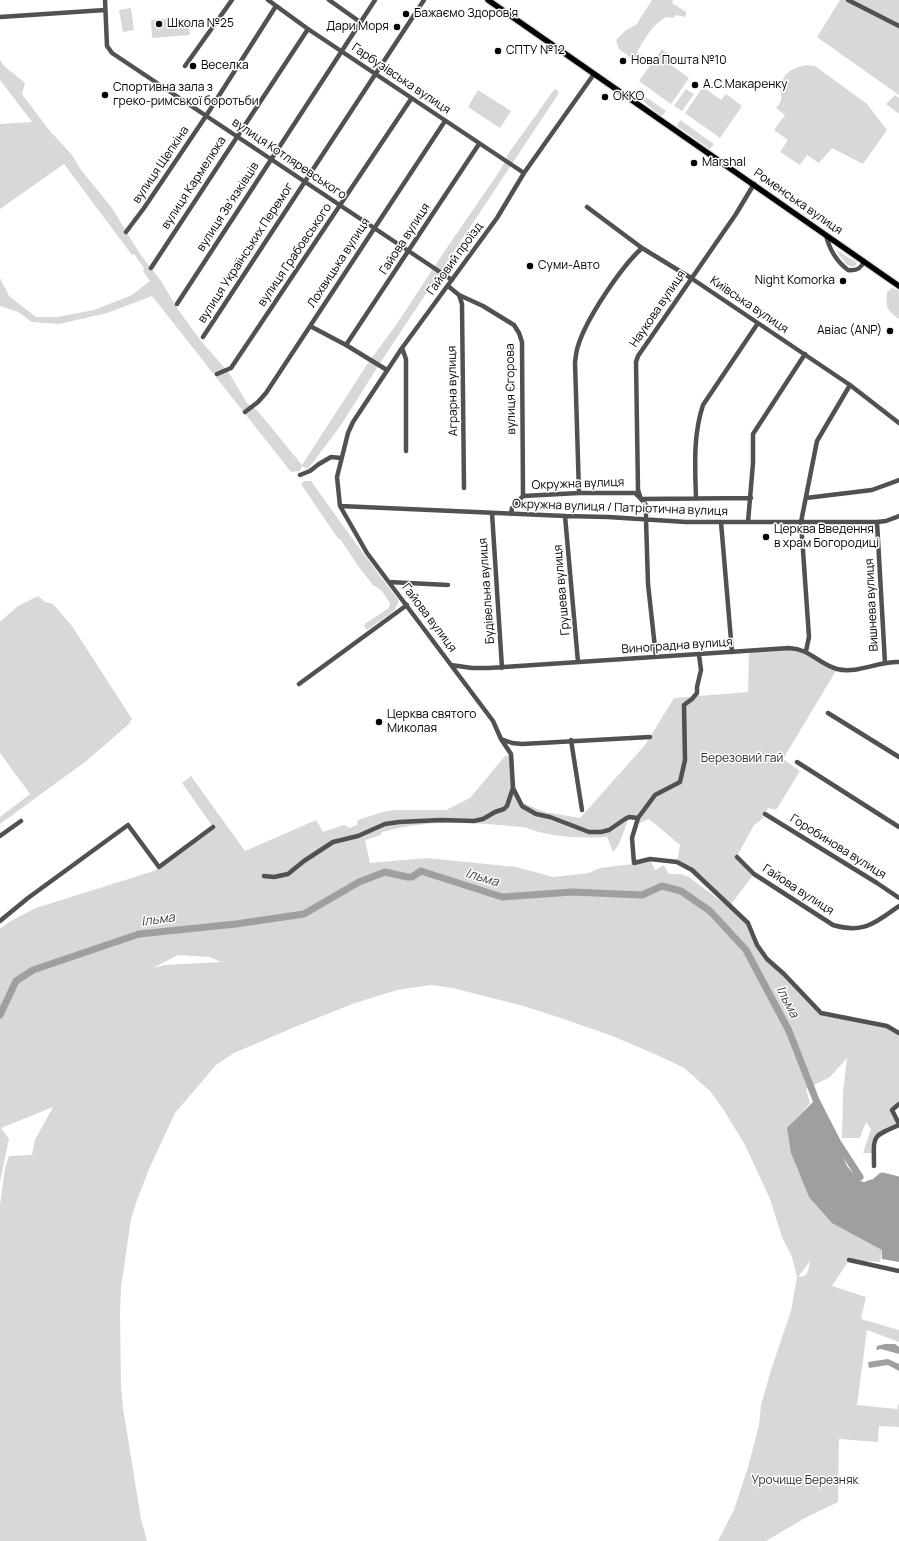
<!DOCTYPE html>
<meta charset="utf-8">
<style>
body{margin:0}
canvas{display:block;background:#fff}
</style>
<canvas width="899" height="1541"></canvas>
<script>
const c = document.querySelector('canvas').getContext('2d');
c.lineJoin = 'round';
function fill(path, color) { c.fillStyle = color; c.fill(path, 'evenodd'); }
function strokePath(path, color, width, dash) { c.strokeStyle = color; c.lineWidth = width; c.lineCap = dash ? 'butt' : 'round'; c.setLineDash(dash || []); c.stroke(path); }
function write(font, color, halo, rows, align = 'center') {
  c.font = font + ' Manrope,sans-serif'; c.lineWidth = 3; c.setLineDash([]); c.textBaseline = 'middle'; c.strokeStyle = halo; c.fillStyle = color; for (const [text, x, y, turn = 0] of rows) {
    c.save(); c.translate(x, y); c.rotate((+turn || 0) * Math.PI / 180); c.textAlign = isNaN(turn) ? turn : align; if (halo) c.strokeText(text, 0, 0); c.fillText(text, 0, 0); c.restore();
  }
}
fill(new Path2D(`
 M 652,0 L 673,0 L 672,3 L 686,12 L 686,17 L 676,15 L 673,18 L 666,17 C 652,25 645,38 637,52 L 645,59 L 642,66 L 619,49 L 616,40 L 626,30 L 636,25 Z
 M 840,0 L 899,0 L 899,95 L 817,37 Z
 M 131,8 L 134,30 L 123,32 L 119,10 Z
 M 188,18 L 190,35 L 152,38 L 151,20 Z
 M 662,49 L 675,59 L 671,65 L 689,78 L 671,104 L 639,81 Z
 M 0,60 L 4,66 L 25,83 L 22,94 L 49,130 L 72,155 L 81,170 L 112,208 L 140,254 L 161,281 L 177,308 L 201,341 L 229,373 L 247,403 L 257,410 L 302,465 L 368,363 L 396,325 L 446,249 L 501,169 L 508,154 L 553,91 L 556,89 L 559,93 L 382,360 L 341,425 L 308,469 L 302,466 L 300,471 L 291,472 L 152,296 L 107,313 L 59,324 L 32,322 L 18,312 L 0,306 L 0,278 L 9,296 L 36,317 L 57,317 L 94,310 L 132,295 L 150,281 L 143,271 L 144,268 L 134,254 L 132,255 L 64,164 L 0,209 L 0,124 L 32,122 L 0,80 Z
 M 807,65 L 815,66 L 867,104 L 887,130 L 863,164 L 832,148 L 819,163 L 807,155 L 800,165 L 780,152 L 788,140 L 774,130 L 785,115 L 776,108 C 778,106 780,103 781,100 C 782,96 780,91 781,87 C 782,73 794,67 807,65 Z
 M 703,87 L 721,100 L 726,94 L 742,106 L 720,138 L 685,113 Z
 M 686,89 L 694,94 L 682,111 L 674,106 Z
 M 478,90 L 511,111 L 500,128 L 468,107 Z
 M 636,90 L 666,111 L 662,116 C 652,110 640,96 631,94 L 632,91 Z
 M 895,95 L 899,98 L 899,114 L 886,104 Z
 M 680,120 L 714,144 L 710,149 L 677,126 Z
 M 835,249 L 857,263 L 856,265 L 852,267 L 846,264 Z
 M 892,288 L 899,291 L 899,319 C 886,309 886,308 887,292 Z
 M 304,481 L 311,481 L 354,541 L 399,601 L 394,611 L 367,630 L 364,626 L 366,623 L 389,608 L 390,603 L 381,590 L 373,585 L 358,566 L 341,540 L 337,537 L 301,484 Z
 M 38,596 L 45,602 L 53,604 L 72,626 L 132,719 L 129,724 L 85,762 L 0,824 L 0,817 L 30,794 L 0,753 L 0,622 L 18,606 Z
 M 799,648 L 837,669 L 783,759 L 800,771 L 776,810 L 768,808 L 762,819 L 754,825 L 737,856 L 754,874 L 729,907 L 748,923 L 767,959 L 821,1013 L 887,1026 L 899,1033 L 899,1104 L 892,1110 L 899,1124 L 874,1140 L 874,1153 L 863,1153 L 871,1129 L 866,1122 L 860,1138 L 842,1138 L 843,1093 L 847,1058 L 830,1077 L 806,1089 L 810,1103 L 797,1118 L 792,1128 L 793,1146 L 797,1169 L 809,1192 L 883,1248 L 880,1262 L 849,1260 L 832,1286 L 866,1297 L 861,1319 L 899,1330 L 899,1342 L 867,1330 L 857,1405 L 897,1409 L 899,1403 L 899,1427 L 879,1426 L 878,1442 L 839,1439 L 838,1502 L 805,1518 L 766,1541 L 718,1541 L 734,1510 L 748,1467 L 759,1425 L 761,1405 L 771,1370 L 791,1311 L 797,1277 L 792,1257 L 782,1237 L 770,1199 L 744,1143 L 723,1109 L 710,1091 L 684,1068 L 659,1056 L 615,1037 L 561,1018 L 523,1006 L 453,988 L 431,985 L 397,990 L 355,1003 L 302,1024 L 234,1053 L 216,1065 L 175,1113 L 149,1169 L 136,1203 L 131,1219 L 121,1288 L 120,1312 L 121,1386 L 123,1408 L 141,1519 L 147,1541 L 0,1541 L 0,1205 L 5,1168 L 9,1156 L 32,1155 L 35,1140 L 53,1107 L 1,1128 L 9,1139 L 0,1182 L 0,929 L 9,922 L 36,908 L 154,871 L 213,827 L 182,783 L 191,776 L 245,851 L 316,820 L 323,832 L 344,825 L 350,828 L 357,825 L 358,820 L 383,812 L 394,810 L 446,810 L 470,798 L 505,756 L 513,754 L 515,788 L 523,803 L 545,812 L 580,818 L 645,745 L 674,698 L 748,692 L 749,651 ZM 629,818 L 638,818 L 636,825 L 649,819 L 680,845 L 677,862 L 701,878 L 726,905 L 689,877 L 681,874 L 669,874 L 664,865 L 655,870 L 650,859 L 633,864 L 600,868 L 589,873 L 553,877 L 516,867 L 427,858 L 370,863 L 365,840 L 381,835 L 382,832 C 430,819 472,822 521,827 C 528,827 536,832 544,833 C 565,838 586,838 607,837 L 613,852 L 619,844 ZM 178,955 L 209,957 L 221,962 L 165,965 L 153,968 ZM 810,1261 L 808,1271 L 805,1276 L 798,1277 Z`), '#d8d8d8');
fill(new Path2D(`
 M 814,1101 L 830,1127 L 847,1166 L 860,1181 L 875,1185 L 878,1178 L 899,1181 L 899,1262 L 882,1259 L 882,1250 L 832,1223 L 809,1197 L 791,1153 L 787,1128 Z
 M 885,1344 L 895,1344 L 899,1347 L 899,1354 L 881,1349 L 876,1350 L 877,1346 Z
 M 888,1359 L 899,1364 L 899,1371 L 888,1365 L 869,1368 L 868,1362 Z`), '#9f9f9f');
strokePath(new Path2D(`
 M 0,1015 L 16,981 L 33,970 L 139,934 L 236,924 L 304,914 L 359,882 L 385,872 L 407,877 L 412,877 L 421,871 L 502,897 L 572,892 L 642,895 L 662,886 L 681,891 L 710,911 L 746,950 L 789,1031 L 816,1100 L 838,1143 L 860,1177
 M 868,1184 L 875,1182 L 882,1176 L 899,1180`), '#9f9f9f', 7);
const major = new Path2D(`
 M 488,0 L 899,286`);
strokePath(major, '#dbdbdb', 8);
strokePath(new Path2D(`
 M 105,0 L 107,46 L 112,53 L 452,280
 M 268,0 L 308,29 L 524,173
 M 329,0 L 360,22
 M 848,0 L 899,26
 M 0,17 L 105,10
 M 185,66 L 232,0
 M 587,207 L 642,248 L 691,278 L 850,385 L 899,423
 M 126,232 L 144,208 L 206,116 L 276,6
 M 826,235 C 829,248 836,261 848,270 C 856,271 861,269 864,261
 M 151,268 L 308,29
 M 448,286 L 459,295 L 483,306 L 514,325 L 519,333 L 522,342 L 523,496 L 512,508 L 511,514
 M 459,295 L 462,304 L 464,488
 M 177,304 L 375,0
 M 310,326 L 346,345 L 387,370
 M 203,337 L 424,0
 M 346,345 L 479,144
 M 402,348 L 406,359 L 406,451
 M 217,374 L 231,368 L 411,99
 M 245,412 L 258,402 L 266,393 L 445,121
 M 300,475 L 310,471 L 319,464 L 331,457 L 341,458
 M 579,493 L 575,362 C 576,357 576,351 578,346 C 586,319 621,267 642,248
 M 523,496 L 579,493 L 635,493 L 641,499 L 751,498
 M 696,498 C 695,467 693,435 703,405 L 758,323
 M 806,498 L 872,490 L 899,480
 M 340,506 L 565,516 L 608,517 L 686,522 L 877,522 L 886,521 L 899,516
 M 492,513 L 502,668
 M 565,516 L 578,662
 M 646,516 L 646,505 L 641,499 L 638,490 L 636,362 L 638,356 L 736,214 L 754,184
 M 646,520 L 648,584 L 656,657
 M 721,522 L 732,652
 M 748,522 L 753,463 L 753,434 L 805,354
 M 877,522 L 885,663
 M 389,582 L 448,585
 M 806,651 L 809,637 L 801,522 L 817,441 L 850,385
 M 451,665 L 472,668 L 489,668 L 789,648 C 811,649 818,664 837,669 C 858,674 878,661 899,662
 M 299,684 L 407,605
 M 828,713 L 899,757
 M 501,739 L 512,743 L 522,744 L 650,737
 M 571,740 L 582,810
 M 797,762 L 899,827
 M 513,788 L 522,806 L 536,814 L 550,817 L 589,832 L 601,832 L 609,830 L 625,819 L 629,817 L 638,818 L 632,838 L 634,863 L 650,859 L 677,862 L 692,870 L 748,923 L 757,945 L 767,959 L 784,974 L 821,1013 L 887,1026 L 899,1033
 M 765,814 L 877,883 L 899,898
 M 638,818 L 655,795 L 680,782 L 685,760 L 684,705 L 692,699 L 697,693 L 697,687 L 701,670 L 699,655
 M 0,836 L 21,821
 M 737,857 L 754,874 L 833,925 C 864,934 875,923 899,906
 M 264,876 L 274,877 L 288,874 L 304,861 L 333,842 L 358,836 L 385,824 L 399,822 L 441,820 L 474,821 L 483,819 L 495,812 L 504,809 L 507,806 L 513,788 L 511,754 L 501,739 L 493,721 L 367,553 L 340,506 L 337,477 L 348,433 L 353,422 L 402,348 L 497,218 L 524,173 L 594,74
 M 0,921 L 28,898 L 128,825 L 159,867 L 213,827
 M 899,1104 L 892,1110 L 899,1124
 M 874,1166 C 874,1136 870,1137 899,1125
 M 849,1260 L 899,1271`), '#515151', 4.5);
strokePath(major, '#000', 5.5);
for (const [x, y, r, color] of [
 [406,14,4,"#000"],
 [159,24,4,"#000"],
 [397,27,4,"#000"],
 [498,51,4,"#000"],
 [623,61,4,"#000"],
 [193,66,4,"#000"],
 [695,85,4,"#000"],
 [105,95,4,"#000"],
 [605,97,4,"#000"],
 [694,163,4,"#000"],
 [530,266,4,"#000"],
 [843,281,4,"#000"],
 [890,331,4,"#000"],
 [766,537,4,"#000"],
 [379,722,4,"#000"]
]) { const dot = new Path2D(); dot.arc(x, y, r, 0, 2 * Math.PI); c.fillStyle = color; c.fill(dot); strokePath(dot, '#fff', 1.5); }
write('12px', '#000', '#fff', [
 ["Бажаємо Здоров'я",414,14],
 ["Школа №25",167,24],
 ["Дари Моря",389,27,"right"],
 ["СПТУ №12",506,51],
 ["Нова Пошта №10",631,61],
 ["Веселка",201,66],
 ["А.С.Макаренку",703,85],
 ["Спортивна зала з",113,88],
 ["греко-римської боротьби",113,102],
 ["ОККО",613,97],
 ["Marshal",702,163],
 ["Суми-Авто",538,266],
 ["Night Komorka",835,281,"right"],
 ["Авіас (ANP)",882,331,"right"],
 ["Церква Введення",774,530],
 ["в храм Богородиці",774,544],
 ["Церква святого",387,715],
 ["Миколая",387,729]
], 'left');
write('12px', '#000', '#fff', [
 ["Гарбузівська вулиця",401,79,34],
 ["вулиця Котляревського",289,159,34],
 ["вулиця Щепкіна",161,165,-56],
 ["вулиця Кармелюка",194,183,-57],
 ["Роменська вулиця",798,202,35],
 ["вулиця Звʼязківців",228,207,-57],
 ["Гайова вулиця",405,239,-57],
 ["вулиця Українських Перемог",246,253,-57],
 ["вулиця Грабовського",295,255,-56],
 ["Гайовий проїзд",455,259,-54],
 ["Лохвицька вулиця",339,263,-57],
 ["Київська вулиця",749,305,34],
 ["Наукова вулиця",658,309,-56],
 ["вулиця Єгорова",511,389,-91],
 ["Аграрна вулиця",453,391,-91],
 ["Окружна вулиця",578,484,-2],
 ["Окружна вулиця / Патріотична вулиця",620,508,2],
 ["Грушева вулиця",562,590,-95],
 ["Будівельна вулиця",487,591,-94],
 ["Вишнева вулиця",872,605,-93],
 ["Гайова вулиця",429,618,53],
 ["Виноградна вулиця",677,646,-4],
 ["Горобинова вулиця",838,847,32],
 ["Гайова вулиця",798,890,33]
]);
write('12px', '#2f2f2f', '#fff', [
 ["Березовий гай",742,759],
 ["Урочище Березняк",805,1481]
]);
write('italic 13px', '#404040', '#fff', [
 ["Ільма",482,878,17],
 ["Ільма",158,920,-8],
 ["Ільма",787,1002,62]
]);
</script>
